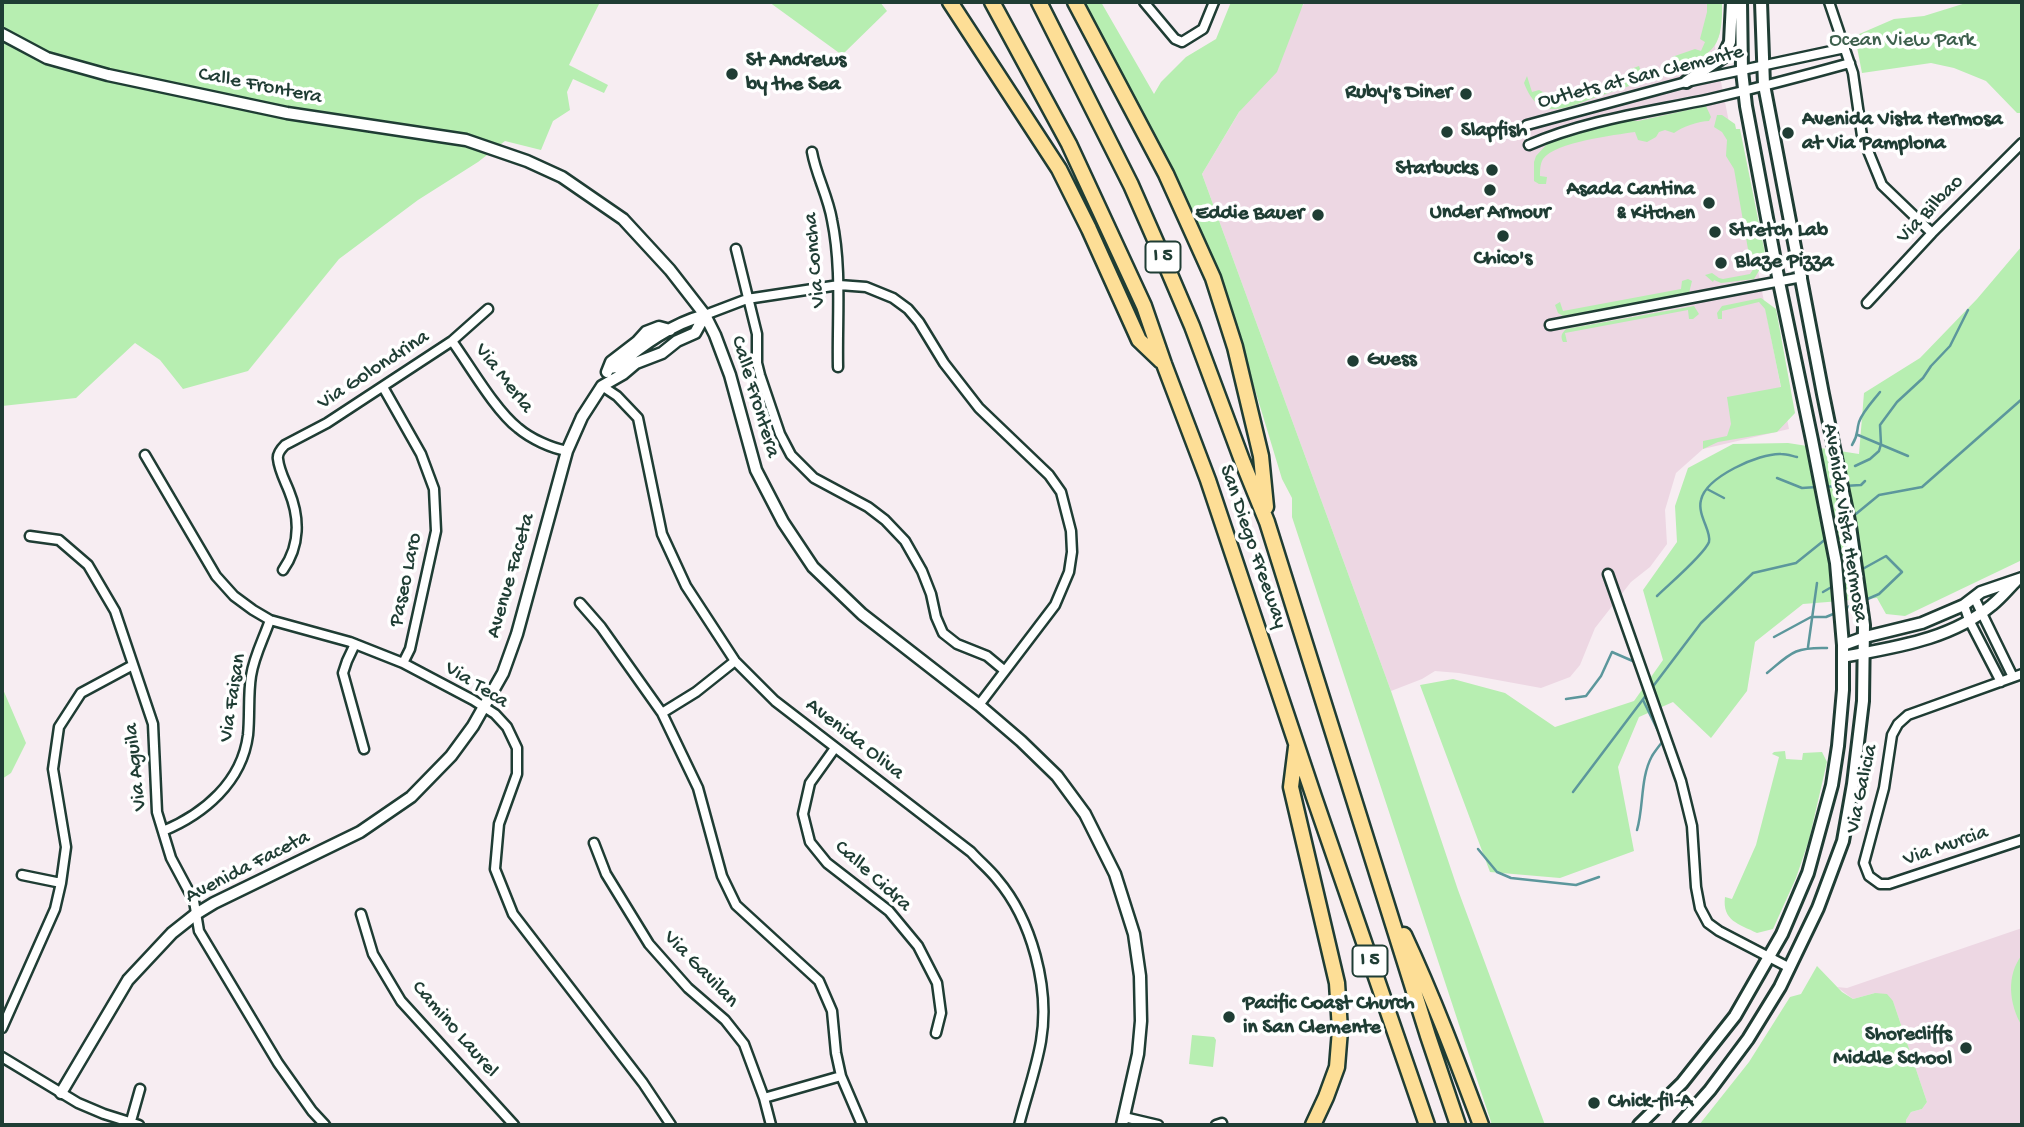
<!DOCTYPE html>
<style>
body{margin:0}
#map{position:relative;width:2024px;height:1127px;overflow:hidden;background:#f7edf2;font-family:"Gochi Hand",sans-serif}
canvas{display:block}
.frame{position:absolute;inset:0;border:4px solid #1f3d34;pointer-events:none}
</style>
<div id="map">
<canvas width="2024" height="1127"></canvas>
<div class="frame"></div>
</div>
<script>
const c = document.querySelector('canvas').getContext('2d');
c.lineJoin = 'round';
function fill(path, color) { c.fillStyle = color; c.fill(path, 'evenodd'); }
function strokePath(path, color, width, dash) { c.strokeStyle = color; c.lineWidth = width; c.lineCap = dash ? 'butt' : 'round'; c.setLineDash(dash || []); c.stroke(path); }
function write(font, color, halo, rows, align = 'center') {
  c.font = font + ' "Gochi Hand",sans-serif'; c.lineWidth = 7; c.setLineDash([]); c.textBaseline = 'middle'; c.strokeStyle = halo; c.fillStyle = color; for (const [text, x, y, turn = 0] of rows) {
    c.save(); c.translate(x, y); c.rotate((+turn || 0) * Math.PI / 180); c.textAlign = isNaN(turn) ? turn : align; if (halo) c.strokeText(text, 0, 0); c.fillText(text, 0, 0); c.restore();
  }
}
fill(new Path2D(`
 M 1305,2 L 1717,2 L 1720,33 L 1715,46 L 1716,56 L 1789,429 L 1703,449 L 1676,473 L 1665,510 L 1667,544 L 1650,567 L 1631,582 L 1595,628 L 1580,665 L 1570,677 L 1541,688 L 1459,673 L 1435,671 L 1422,679 L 1391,691 L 1202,174 Z
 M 2022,928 L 2022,1125 L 1906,1125 L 1906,1120 L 1911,1112 L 1922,1109 L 1927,1102 L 1893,1001 L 1875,993 L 1853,999 L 1837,987 L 1847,988 Z`), '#edd7e3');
fill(new Path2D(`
 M 2,2 L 600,2 L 569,65 L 608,85 L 604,93 L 573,79 L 567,92 L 570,110 L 553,121 L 541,150 L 505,141 L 478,162 L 418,200 L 339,259 L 248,371 L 183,389 L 160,360 L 135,343 L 76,398 L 2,406 Z
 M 769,2 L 880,2 L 887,11 L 842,55 Z
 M 1084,2 L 1101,2 L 1154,94 L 1161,82 L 1186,57 L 1216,39 L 1231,2 L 1304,2 L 1277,72 L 1239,112 L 1202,174 L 1391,691 L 1458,890 L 1545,1125 L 1492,1125 L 1292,517 L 1292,498 L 1282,479 L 1220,274 L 1175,173 Z
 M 1707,2 L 1722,2 C 1723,43 1716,57 1675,66 L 1672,57 L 1695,49 L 1701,51 L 1705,42 L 1700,39 L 1707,12 Z
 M 1969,2 L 2022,2 L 2022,113 L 2017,113 L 1986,81 L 1954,68 L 1931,63 L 1862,73 L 1855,37 L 1857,35 L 1894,19 L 1924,16 Z
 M 1639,66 L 1642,74 L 1638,83 C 1622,88 1607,94 1591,99 C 1562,110 1538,120 1524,83 L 1527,76 L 1532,92 L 1539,90 L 1553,97 L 1555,103 L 1629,77 L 1628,70 Z
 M 1706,106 L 1711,117 L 1709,121 C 1699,121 1682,127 1674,133 L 1665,130 L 1659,132 L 1656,137 L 1647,142 L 1638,140 L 1635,132 C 1615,135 1555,142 1543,159 C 1540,164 1540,171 1540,176 L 1547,177 L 1546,184 L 1539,184 L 1534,181 L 1534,162 L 1536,156 L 1548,143 L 1622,121 L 1638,121 Z
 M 1717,115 L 1722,115 L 1735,124 L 1736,129 L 1740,129 L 1767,263 L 1763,264 L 1754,279 L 1721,283 L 1714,280 L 1713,282 L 1705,275 L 1712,273 L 1719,278 L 1723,279 L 1750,274 L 1756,265 L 1749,255 L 1734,169 L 1726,156 L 1727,140 L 1722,132 L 1714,127 Z
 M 2022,246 L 2022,560 L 1905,616 L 1886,614 L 1877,598 L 1803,604 L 1755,642 L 1747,691 L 1711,738 L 1673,702 L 1639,717 L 1618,767 L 1634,851 L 1560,878 L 1490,872 L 1420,685 L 1453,679 L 1505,693 L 1555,727 L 1634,701 L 1663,660 L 1643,590 L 1677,542 L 1675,506 L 1688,468 L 1733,444 L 1788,443 L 1859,454 L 1864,393 L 1920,358 L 1977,299 Z
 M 1688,279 L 1692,281 L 1689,293 L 1563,316 L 1558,313 L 1555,305 L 1560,302 L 1563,311 L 1681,289 L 1682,281 Z
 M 1761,298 L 1776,309 L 1795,413 L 1777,432 L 1718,442 L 1703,449 L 1703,441 L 1727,436 L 1731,424 L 1727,397 L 1781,387 L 1765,309 L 1759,302 L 1722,311 L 1722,319 L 1718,319 L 1717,313 L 1722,306 Z
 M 1694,306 L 1699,314 L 1693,319 L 1689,319 L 1688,310 L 1565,333 L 1567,342 L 1563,342 C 1560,336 1562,333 1566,329 Z
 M 2,687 L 26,743 L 11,773 L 2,779 Z
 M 1785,751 L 1786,759 L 1802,760 L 1803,753 L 1822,752 L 1827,762 L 1809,840 L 1796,878 L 1773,929 L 1757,933 C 1739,924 1722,921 1725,897 L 1732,899 L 1756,845 L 1779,757 L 1772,754 L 1774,752 Z
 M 2022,955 L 2020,1003 L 2022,1009 L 2022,1026 C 2009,1004 2006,975 2022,955 Z
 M 1817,966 L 1842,992 L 1853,999 L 1875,993 L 1887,994 L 1893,1001 L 1927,1102 L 1922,1109 L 1911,1112 L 1906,1120 L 1906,1125 L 1699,1125 L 1749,1062 L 1790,997 L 1801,994 Z
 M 1192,1035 L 1214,1037 L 1216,1040 L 1213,1067 L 1189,1064 Z`), '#b7eeb1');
strokePath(new Path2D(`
 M 1858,435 L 1908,456
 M 1852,445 C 1859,434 1856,432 1859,422 C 1863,411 1873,401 1880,392
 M 1855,466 L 1870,459 L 1879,451 L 1881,444 L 1880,425 L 1897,402 L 1923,378 L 1931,366 L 1950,346 L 1968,310
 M 1777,478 L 1802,488 L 1817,487
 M 1844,486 L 1861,485 L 1865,481
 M 1823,487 L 1838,486
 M 1707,489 L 1724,498
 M 1851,518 L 1879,495 L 1922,487 L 2022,399
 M 1835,531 L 1846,522
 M 1859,571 L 1886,556 L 1902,572 L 1879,594 L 1863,601
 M 1841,581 L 1853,574
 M 1823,592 L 1835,585
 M 1657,596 C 1668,585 1704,555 1709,542 C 1712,532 1697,515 1701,500 C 1706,477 1759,453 1781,454 C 1787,454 1792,456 1797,457
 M 1844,609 L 1857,603
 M 1774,637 L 1811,617 L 1826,617 L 1838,612
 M 1808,647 L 1817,583
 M 1767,673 C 1791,653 1794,647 1827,648
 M 1651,689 L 1701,623 L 1753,573 L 1796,563 L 1827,538
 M 1566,699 L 1586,696 L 1601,676 L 1612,652 L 1635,662
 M 1573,792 L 1647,694
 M 1637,830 C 1644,806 1640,778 1652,756 C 1655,751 1659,746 1663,741 L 1643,700
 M 1478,849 L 1497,872 L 1511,878 L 1576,885 L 1599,877`), '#5c979c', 2.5);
const minor = new Path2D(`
 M 1144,2 L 1175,39 L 1182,42 L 1203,29 L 1214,2
 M 1829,2 L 1853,73 L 1862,136 L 1882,185 L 1932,233
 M 1527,125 L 1686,82 L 1845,48
 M 1529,145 C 1586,120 1649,112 1710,99 C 1757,88 1803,76 1850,63
 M 812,152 C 816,175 828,196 832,220 C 842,268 837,318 838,367
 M 736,249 L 757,334 L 757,363 L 760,375 L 780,434 L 791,455 L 814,478 L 868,507 L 885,520 L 905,541 L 922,571 L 931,594 L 936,617 L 943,633 L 957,644 L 987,656 L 1005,671
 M 1867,303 L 1932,233 L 2022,143
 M 705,315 L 747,299 L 839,285 L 866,287 L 893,298 L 908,309 L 919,322 L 944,363 L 979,408 L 1049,475 L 1061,492 L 1071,531 L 1072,552 L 1069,572 L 1055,605 L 979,705
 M 1550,325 L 1802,277
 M 452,341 C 470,366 495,410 518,428 C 531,439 551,448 567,451
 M 602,386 L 617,396 L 638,418 L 662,534 L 686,586 L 735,661 L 775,701 L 971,852 C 979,861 989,869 997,879 C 1032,920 1050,988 1041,1041 C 1036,1070 1026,1097 1019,1125
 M 383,387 L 421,454 L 434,489 L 436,531 L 410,649 L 403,663
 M 145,455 L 216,576 L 234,596 L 253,610 L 270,620 L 350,642 L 403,663 L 473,700 L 495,714 L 507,727 L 517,748 L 517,774 L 499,824 L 495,869 L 513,914 L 643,1083 L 671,1125
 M 30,536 L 59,540 L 88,565 L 115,611 L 153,724 L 157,812 L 171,858 L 194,901 L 199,931 L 278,1063 L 312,1111 L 325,1125
 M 283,570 C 300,546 300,518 289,491 C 285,481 279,470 278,459 C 277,454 281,449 285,445 L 327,423 L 452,341 L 488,309
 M 1608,574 L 1681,781 L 1692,826 L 1696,887 L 1700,908 L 1708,923 L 1719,931 L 1790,968
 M 1974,597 L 2013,677
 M 580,603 L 601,627 L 662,713 L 698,788 L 722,876 L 736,905 L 819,981 L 832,1011 L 836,1053 L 841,1076 L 862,1125
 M 1964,605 L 1969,620 L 2001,682
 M 355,644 L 347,661 L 343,673 L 364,749
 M 2022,674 L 1908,715 L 1898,724 L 1892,735 L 1884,788 L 1864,863 L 1869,876 L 1880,884 L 1889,884 L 2022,840
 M 662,713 L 696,692 L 735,661
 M 835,748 L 810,783 L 803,814 L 810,842 L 827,863 L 889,911 L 918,946 L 937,983 L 941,1013 L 936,1033
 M 163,831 C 204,814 242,782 248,735 C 250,715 248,695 251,676 C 254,656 264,638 270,620
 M 594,843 L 606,874 L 649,944 L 688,988 L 725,1020 L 744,1044 L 764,1098 L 771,1125
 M 22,875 L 61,883
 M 361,914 L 373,954 L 401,1001 L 514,1125
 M 2,1028 L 55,909 L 61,883 L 66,847 L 53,769 L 59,727 L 81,693 L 133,665
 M 2,1057 L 78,1103 L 104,1114 L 139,1125
 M 764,1098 L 841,1076
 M 1124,1117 L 1158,1125
 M 131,1121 L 140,1089
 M 1216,1125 L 1222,1123`);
const tertiary = new Path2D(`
 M 2,34 L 47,58 L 108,75 L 287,113 L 466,140 L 527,161 L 562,177 L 623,219 L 670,270 L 705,315 L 715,335 L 730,375 L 756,470 L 783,522 L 813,567 L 862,614 L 979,705 L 1021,741 L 1057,776 L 1085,814 L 1115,874 L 1134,934 L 1140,976 L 1141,1021 L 1138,1054 L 1122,1125
 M 609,368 L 616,367 C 643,345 671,324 705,315
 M 607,372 L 611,362 L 637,342 L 646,332 L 659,327 L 670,330
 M 1843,645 L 1865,637 L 1922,623 L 1964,605 L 1981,592 L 2022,578
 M 1843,657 C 1895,647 1950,640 1992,605 C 2001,598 2008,589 2016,581
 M 61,1093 L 128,980 L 172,933 L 196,914 L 214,903 L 360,832 L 411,797 L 451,756 L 473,726 L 503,673 L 517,634 L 567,451 L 582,417 L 602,386 L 623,374 L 636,363 L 662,353 L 677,341 L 695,333 L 705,315`);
const secondary = new Path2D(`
 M 1686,82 L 1723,57 L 1730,42 L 1732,2
 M 1639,1125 L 1682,1083 L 1735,1016 L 1782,934 L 1808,873 L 1832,785 L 1838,746 L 1843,690 L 1843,645 L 1836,563 L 1812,440 L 1779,282 L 1746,106 L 1742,71 L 1741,2
 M 1679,1125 L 1710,1090 L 1748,1039 L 1780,987 L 1818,908 L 1843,841 L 1853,784 L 1863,701 L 1864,625 L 1850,526 L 1823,394 L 1764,85 L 1761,2`);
const motorway = new Path2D(`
 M 950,2 L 1059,169 L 1089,229 L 1139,340 L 1161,361
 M 992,2 L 1069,144 L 1144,306 L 1164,364 L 1208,480 L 1314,797 L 1427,1125
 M 1039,2 L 1131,185 L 1163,258 L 1192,326 L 1243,463 L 1267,522 L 1428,1036 L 1458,1125
 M 1075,2 L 1166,174 L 1213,278 L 1235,347 L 1261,456 L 1266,507
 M 1296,747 L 1291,787 L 1337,983 L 1340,1030 L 1337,1067 L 1326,1097 L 1313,1125
 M 1404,935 C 1433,997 1457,1061 1481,1125`);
strokePath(minor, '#1f3d34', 13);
strokePath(tertiary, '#1f3d34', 15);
strokePath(secondary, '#1f3d34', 16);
strokePath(motorway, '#1f3d34', 19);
strokePath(minor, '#fff', 8);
strokePath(tertiary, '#fff', 10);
strokePath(secondary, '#fff', 10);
strokePath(motorway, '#fdde96', 14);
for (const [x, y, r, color] of [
 [732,74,7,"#1f3d34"],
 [1466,94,7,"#1f3d34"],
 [1447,132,7,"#1f3d34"],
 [1788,133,7,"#1f3d34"],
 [1492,170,7,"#1f3d34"],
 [1490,190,7,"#1f3d34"],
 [1709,203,7,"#1f3d34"],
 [1318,215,7,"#1f3d34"],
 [1715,232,7,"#1f3d34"],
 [1503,236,7,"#1f3d34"],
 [1721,263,7,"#1f3d34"],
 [1353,361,7,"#1f3d34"],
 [1229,1017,7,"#1f3d34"],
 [1966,1048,7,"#1f3d34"],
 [1594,1103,7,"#1f3d34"]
]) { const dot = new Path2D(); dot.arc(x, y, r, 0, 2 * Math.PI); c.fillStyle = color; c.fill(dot); strokePath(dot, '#fff', 2.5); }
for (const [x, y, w] of [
 [1163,257,35],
 [1370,961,35]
]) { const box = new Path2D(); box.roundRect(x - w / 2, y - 15.5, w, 31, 5); c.fillStyle = '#fff'; c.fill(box); strokePath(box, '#1f3d34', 2); }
write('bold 19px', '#1f3d34', null, [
 ["I 5",1163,257],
 ["I 5",1370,961]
]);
write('21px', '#3d604d', '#fff', [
 ["Ocean View Park",1902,42]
]);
write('bold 21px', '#1f3d34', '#fff', [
 ["St Andrews",746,62],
 ["by the Sea",746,86],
 ["Ruby's Diner",1452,94,"right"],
 ["Avenida Vista Hermosa",1802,121],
 ["at Via Pamplona",1802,145],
 ["Slapfish",1461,132],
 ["Starbucks",1478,170,"right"],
 ["Asada Cantina",1695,191,"right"],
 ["& Kitchen",1695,215,"right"],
 ["Under Armour",1490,214,"center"],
 ["Eddie Bauer",1304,215,"right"],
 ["Stretch Lab",1729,232],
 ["Chico's",1503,260,"center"],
 ["Blaze Pizza",1735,263],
 ["Guess",1367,361],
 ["Pacific Coast Church",1243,1005],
 ["in San Clemente",1243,1029],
 ["Shorecliffs",1952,1036,"right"],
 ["Middle School",1952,1060,"right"],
 ["Chick-fil-A",1608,1103]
], 'left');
write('21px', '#1f3d34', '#fff', [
 ["Outlets at San Clemente",1641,78,-14],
 ["Calle Frontera",260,87,11],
 ["Via Bilbao",1931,210,-46],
 ["Via Concha",816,260,-95],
 ["Via Golondrina",374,371,-33],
 ["Via Merla",503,379,52],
 ["Calle Frontera",754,397,73],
 ["Avenida Vista Hermosa",1844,523,81],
 ["San Diego Freeway",1252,547,71],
 ["Avenue Faceta",512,576,-74],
 ["Paseo Laro",407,580,-78],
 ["Via Teca",476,686,32],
 ["Via Faisan",234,698,-81],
 ["Avenida Oliva",854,740,38],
 ["Via Aguila",137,767,-96],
 ["Via Galicia",1863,789,-78],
 ["Via Murcia",1946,847,-19],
 ["Avenida Faceta",248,868,-27],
 ["Calle Cidra",872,877,42],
 ["Via Gavilan",700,970,46],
 ["Camino Laurel",454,1030,49]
]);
</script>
